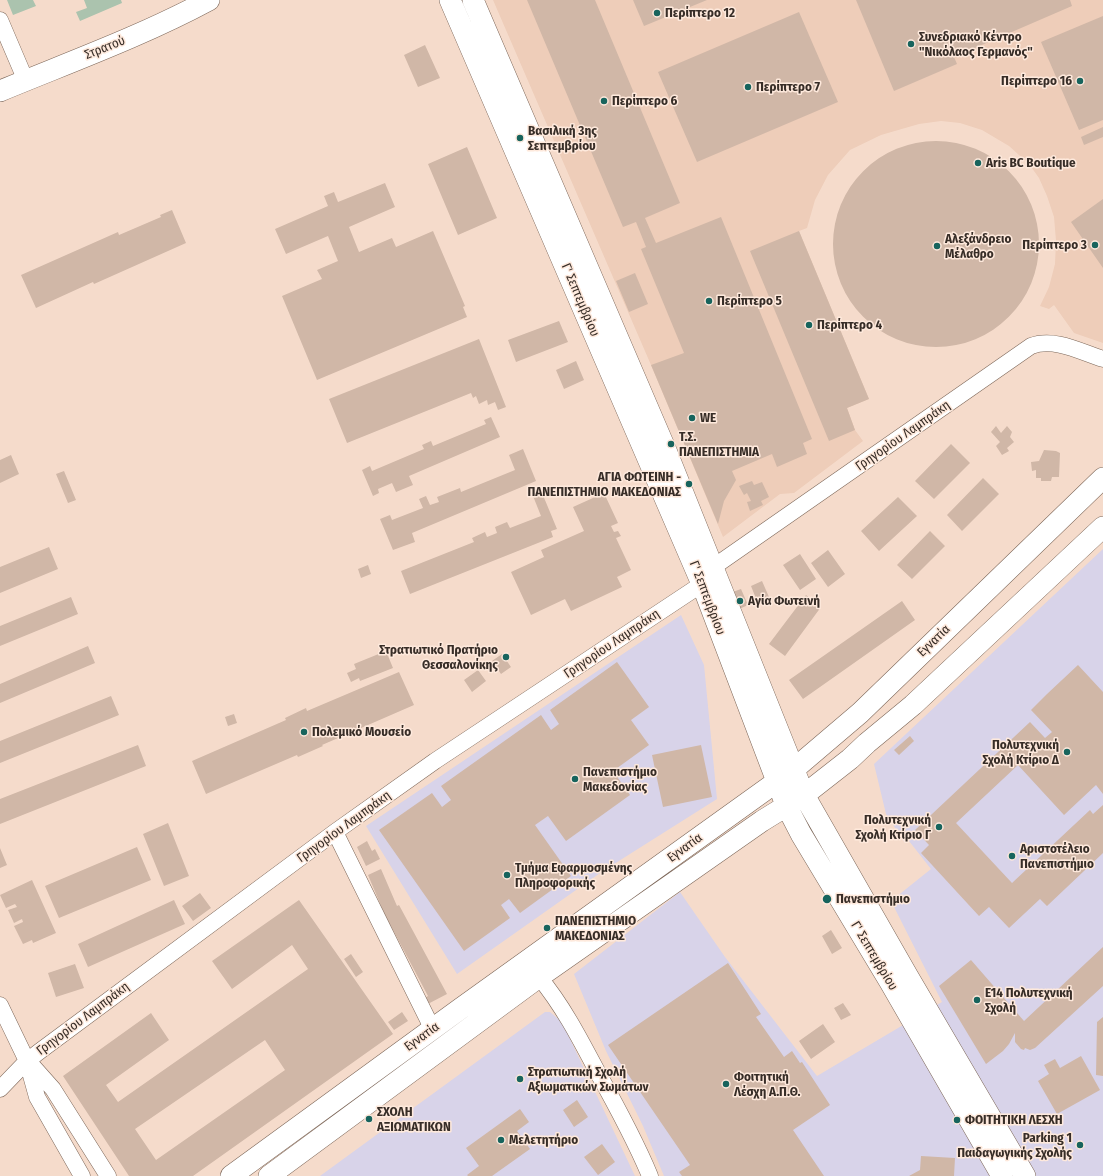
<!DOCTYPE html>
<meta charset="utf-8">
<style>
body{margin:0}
canvas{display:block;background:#f5dbcb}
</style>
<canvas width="1103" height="1176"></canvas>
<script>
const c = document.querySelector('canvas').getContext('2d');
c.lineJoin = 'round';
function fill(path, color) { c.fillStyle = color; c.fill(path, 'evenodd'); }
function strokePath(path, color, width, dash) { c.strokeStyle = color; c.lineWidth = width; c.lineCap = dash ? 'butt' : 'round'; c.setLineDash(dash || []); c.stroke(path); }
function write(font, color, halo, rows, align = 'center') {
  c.font = font + ' "Fira Sans Condensed",sans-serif'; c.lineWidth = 3; c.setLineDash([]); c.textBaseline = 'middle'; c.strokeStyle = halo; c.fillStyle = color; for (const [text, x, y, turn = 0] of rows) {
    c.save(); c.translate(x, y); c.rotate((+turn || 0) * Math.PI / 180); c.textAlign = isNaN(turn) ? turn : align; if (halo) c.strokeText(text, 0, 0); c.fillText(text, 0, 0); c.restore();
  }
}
fill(new Path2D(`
 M 493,0 L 1103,0 L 1103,343 L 1074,333 L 1054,305 L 1049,309 L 1040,306 L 1049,287 L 1055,264 L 1056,241 L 1054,217 L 1047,196 L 1039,178 L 1029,164 L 1009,146 L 982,130 L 960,123 L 941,121 L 919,124 L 881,135 L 850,150 L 828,175 L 815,200 L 807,228 L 799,231 L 869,399 L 847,408 L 855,430 L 863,441 L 794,493 L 780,494 L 723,537 L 651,365 Z`), '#eecdb9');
fill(new Path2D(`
 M 1103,549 L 1103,1176 L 664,1176 L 643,1126 L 606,1051 L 574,974 L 680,892 L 725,957 L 817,1076 L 942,1002 L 891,901 L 931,869 L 909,841 L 905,843 L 886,814 L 874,764 Z
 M 681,615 L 704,665 L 717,799 L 603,871 L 457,974 L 366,826 Z
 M 545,1012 L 550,1012 L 562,1022 L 635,1176 L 320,1176 Z`), '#d8d3e9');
fill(new Path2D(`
 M 7,0 L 33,0 L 36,6 L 13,15 Z
 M 84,0 L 121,0 L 122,3 L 80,21 L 76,12 L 87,8 Z`), '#abc3ae');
fill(new Path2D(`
 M 527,0 L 595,0 L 680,203 L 645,218 L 656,243 L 721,217 L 812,439 L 803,443 L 807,454 L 777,467 L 772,454 L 732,471 L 736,480 L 724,501 L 718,524 L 651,365 L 684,353 L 641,249 L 646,247 L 636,222 L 623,227 Z
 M 633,0 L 707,0 L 644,26 Z
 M 856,0 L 1070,0 L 1072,6 L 954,57 L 957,64 L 894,91 Z
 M 799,12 L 838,102 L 697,162 L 658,72 Z
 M 1103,16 L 1103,120 L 1079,130 L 1041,42 Z
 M 425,45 L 440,78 L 418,87 L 404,55 Z
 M 1103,127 L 1103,137 L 1084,145 L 1081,137 Z
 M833 244a103 103 0 1 1 206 0a103 103 0 1 1-206 0Z
 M 467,147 L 497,218 L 458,235 L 428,164 Z
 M 385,183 L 395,207 L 349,227 L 359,252 L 392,238 L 396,247 L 433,231 L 465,306 L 463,307 L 467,317 L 317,380 L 282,296 L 322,279 L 317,270 L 338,261 L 328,236 L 286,254 L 275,229 L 328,206 L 324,196 L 334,192 L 338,202 Z
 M 1103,199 L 1103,268 L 1071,222 Z
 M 172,210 L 186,243 L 94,284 L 93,282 L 36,308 L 21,275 L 118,232 L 119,235 L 161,217 L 160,215 Z
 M 799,231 L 869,399 L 847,408 L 855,430 L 829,441 L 750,251 Z
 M 635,273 L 648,304 L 629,312 L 616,281 Z
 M 559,321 L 568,342 L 516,362 L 508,340 Z
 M 479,339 L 506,407 L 498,410 L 495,402 L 488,405 L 487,400 L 479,404 L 476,396 L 473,398 L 471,393 L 347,443 L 329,399 Z
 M 576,361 L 584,380 L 564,389 L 556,370 Z
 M 491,417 L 500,437 L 409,476 L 413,485 L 396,492 L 392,483 L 378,489 L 379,493 L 373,496 L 362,470 L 370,466 L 372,471 L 424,449 L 422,445 L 431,441 L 433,446 L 486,424 L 484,420 Z
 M 996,426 L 1001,433 L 1007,426 L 1012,432 L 1010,437 L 1014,442 L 1007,448 L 1009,451 L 1002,455 L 996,446 L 1000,442 L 991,432 Z
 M 951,444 L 970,463 L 934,499 L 915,481 Z
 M 523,449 L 536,481 L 412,533 L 415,542 L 393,550 L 380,519 L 390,515 L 392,520 L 423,508 L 419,499 L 426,496 L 430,505 L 439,502 L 437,497 L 460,488 L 461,492 L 515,470 L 509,455 Z
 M 1044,450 L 1056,451 L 1060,453 L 1059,477 L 1052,477 L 1051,481 L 1041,481 L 1041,478 L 1036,478 L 1036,470 L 1032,471 L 1031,462 L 1039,461 Z
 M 11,455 L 19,474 L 0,483 L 0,460 Z
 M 64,471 L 76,500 L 68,503 L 56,474 Z
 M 983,478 L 999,494 L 962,531 L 947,515 Z
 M 752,481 L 754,485 L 762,482 L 769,497 L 761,501 L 763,505 L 750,511 L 747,502 L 751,501 L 747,493 L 744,495 L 739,486 Z
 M 540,488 L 557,529 L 551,531 L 553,537 L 410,594 L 401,571 L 474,542 L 472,538 L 485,532 L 487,537 L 497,533 L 495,527 L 507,522 L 510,528 L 541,516 L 531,491 Z
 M 604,493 L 618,523 L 611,526 L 614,532 L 618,531 L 621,536 L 616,538 L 631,570 L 617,577 L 622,587 L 571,611 L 565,599 L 531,615 L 511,572 L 544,557 L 541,550 L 584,531 L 573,507 Z
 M 898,497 L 917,516 L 879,551 L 861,531 Z
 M 930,531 L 945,546 L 912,579 L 897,565 Z
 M 49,547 L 58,569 L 0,593 L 0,567 Z
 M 828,550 L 845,574 L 828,587 L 811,563 Z
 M 800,554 L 816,579 L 800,590 L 783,565 Z
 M 368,565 L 371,574 L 361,578 L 358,569 Z
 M 762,581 L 769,597 L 757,601 L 751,586 Z
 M 741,589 L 748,605 L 737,610 L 730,593 Z
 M 806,595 L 821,607 L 785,656 L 769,644 Z
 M 71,597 L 78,614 L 0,646 L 0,626 Z
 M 902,601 L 915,620 L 803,699 L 789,680 Z
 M 88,646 L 95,663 L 0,703 L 0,684 Z
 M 386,651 L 393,668 L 360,681 L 359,678 L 351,682 L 347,673 L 356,669 L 354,664 Z
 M 502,654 L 511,667 L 501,674 L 492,661 Z
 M 617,662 L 649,707 L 631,720 L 649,745 L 613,771 L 630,795 L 566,841 L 548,816 L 535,825 L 571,876 L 520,913 L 509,899 L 501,905 L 510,918 L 464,951 L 379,830 L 432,793 L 442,807 L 451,800 L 441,786 L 541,715 L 551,730 L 559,724 L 550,710 Z
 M 1078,665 L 1103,692 L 1103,794 L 1096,785 L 1064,815 L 1018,765 L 956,823 L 1012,883 L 1090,810 L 1093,814 L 1103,805 L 1103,853 L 1047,906 L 1040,899 L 1009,928 L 989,907 L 979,916 L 921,853 L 929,845 L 915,830 L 1030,722 L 1045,738 L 1052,732 L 1031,710 L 1047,694 Z
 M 478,670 L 486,681 L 472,692 L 464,680 Z
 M 399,672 L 414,705 L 322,745 L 323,746 L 298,757 L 297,755 L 206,794 L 192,761 L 286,720 L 285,718 L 306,708 L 307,711 Z
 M 111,696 L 119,715 L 0,763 L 0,741 Z
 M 234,714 L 237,723 L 228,726 L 225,717 Z
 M 910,736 L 914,741 L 899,755 L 894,750 Z
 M 138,745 L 146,766 L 0,824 L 0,799 Z
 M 701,745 L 712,797 L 663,807 L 652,755 Z
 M 168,823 L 189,876 L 164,886 L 143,834 Z
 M 367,841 L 372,851 L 375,849 L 380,859 L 366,866 L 357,847 Z
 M 137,847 L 151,880 L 59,918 L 45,886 Z
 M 0,848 L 7,865 L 0,868 Z
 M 381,869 L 397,906 L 399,905 L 447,994 L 424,1006 L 421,1000 L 428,996 L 384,913 L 368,875 Z
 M 32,880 L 56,933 L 33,943 L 32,940 L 23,944 L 14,926 L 23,922 L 22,919 L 14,923 L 8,910 L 17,907 L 15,904 L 6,908 L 0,895 Z
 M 200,893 L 211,908 L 193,921 L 182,906 Z
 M 174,900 L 185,924 L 88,967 L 78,944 Z
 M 299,900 L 393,1034 L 193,1176 L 129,1176 L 63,1076 L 151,1013 L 169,1040 L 106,1085 L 118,1102 L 308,969 L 292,945 L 232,989 L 212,961 ZM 265,1040 L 285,1070 L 156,1160 L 135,1129 Z
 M 831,930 L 842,948 L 832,954 L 822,936 Z
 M 1103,947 L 1103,986 L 1035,1048 L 1030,1050 L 1025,1048 L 1024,1050 L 1021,1049 L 1015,1042 L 1015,1033 L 1009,1044 L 1003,1051 L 986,1064 L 939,986 L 971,960 L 1024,1021 Z
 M 351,954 L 363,972 L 356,977 L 344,959 Z
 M 728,963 L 761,1014 L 756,1017 L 784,1057 L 792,1051 L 800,1063 L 802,1062 L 830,1105 L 793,1130 L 824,1176 L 682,1176 L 679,1172 L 690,1165 L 608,1045 Z
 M 75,964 L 84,988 L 56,997 L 48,973 Z
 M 843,1003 L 851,1015 L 841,1020 L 834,1008 Z
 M 402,1012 L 408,1021 L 394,1030 L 388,1022 Z
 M 1103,1017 L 1103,1076 L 1096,1075 L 1097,1022 Z
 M 823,1024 L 835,1042 L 811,1059 L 799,1041 Z
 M 1081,1056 L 1100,1090 L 1057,1114 L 1038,1081 L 1049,1074 L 1044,1065 L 1055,1059 L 1060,1068 Z
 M 577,1100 L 588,1117 L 574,1127 L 563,1110 Z
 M 520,1109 L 529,1122 L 517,1131 L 530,1149 L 492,1176 L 468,1176 L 467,1175 L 479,1166 L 466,1148 Z
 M 602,1144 L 615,1162 L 598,1175 L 584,1157 Z
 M 921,1156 L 955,1158 L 954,1176 L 909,1176 L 920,1170 Z`), '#d0b7a7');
const minor = new Path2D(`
 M 0,20 L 26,81
 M 712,568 L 1031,346 C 1054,337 1081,352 1103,359
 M 335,832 L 433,1030
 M 539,977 C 563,1006 580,1039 598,1073 C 617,1107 635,1140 650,1176
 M 0,1005 L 27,1061 L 37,1097 L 82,1176
 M 29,1062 L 53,1089 L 108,1176
 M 0,1089 L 27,1061 L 40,1051 L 335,832 L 435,761 L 702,584`);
const major = new Path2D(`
 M 450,0 L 702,584 L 786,805 L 801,834 L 890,982 L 1002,1176
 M 473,0 L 665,448 L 804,795 L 907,975 L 1025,1176
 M 0,91 C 70,62 142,36 209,0
 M 231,1176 L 460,1009 L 793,770 L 860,713 L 1103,478
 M 269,1176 L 539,977 L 762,821 L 804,795 L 850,759 L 867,743 L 913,705 L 1103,527`);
strokePath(minor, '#7d6759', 17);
strokePath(major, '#7d6759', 22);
strokePath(minor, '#fff', 16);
strokePath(major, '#fff', 21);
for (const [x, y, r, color] of [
 [657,13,4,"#17645d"],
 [911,44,4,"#17645d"],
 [1080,81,4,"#17645d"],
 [748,87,4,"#17645d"],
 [604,101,4,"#17645d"],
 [520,138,4,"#17645d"],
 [978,163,4,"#17645d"],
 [1095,245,4,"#17645d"],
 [937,246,4,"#17645d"],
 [709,301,4,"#17645d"],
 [809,325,4,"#17645d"],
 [692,418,4,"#17645d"],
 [671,444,4,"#17645d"],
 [689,484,4,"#17645d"],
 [740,601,4,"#17645d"],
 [506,657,4,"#17645d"],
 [304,732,4,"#17645d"],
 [1067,752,4,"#17645d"],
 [575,779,4,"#17645d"],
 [939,827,4,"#17645d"],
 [1012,856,4,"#17645d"],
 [507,875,4,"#17645d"],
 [827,899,5,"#17645d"],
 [547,928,4,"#17645d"],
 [977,1000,4,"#17645d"],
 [520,1079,4,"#17645d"],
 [726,1084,4,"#17645d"],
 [369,1119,4,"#17645d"],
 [957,1120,4,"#17645d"],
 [501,1140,4,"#17645d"],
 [1080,1145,4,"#17645d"]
]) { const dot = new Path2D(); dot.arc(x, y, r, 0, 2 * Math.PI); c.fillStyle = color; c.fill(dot); strokePath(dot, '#fee9dc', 1.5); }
write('bold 13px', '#372d27', '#fee9dc', [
 ["Περίπτερο 12",665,13],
 ["Συνεδριακό Κέντρο",919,37],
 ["\"Νικόλαος Γερμανός\"",919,52],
 ["Περίπτερο 16",1072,81,"right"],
 ["Περίπτερο 7",756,87],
 ["Περίπτερο 6",612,101],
 ["Βασιλική 3ης",528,131],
 ["Σεπτεμβρίου",528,146],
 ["Aris BC Boutique",986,163],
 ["Αλεξάνδρειο",945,239],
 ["Μέλαθρο",945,254],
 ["Περίπτερο 3",1087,245,"right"],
 ["Περίπτερο 5",717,301],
 ["Περίπτερο 4",817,325],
 ["WE",700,418],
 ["Τ.Σ.",679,437],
 ["ΠΑΝΕΠΙΣΤΗΜΙΑ",679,452],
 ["ΑΓΙΑ ΦΩΤΕΙΝΗ -",681,477,"right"],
 ["ΠΑΝΕΠΙΣΤΗΜΙΟ ΜΑΚΕΔΟΝΙΑΣ",681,492,"right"],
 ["Αγία Φωτεινή",748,601],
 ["Στρατιωτικό Πρατήριο",498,650,"right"],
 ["Θεσσαλονίκης",498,665,"right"],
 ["Πολεμικό Μουσείο",312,732],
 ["Πολυτεχνική",1059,745,"right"],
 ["Σχολή Κτίριο Δ",1059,760,"right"],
 ["Πανεπιστήμιο",583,772],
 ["Μακεδονίας",583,787],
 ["Πολυτεχνική",931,820,"right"],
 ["Σχολή Κτίριο Γ",931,835,"right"],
 ["Αριστοτέλειο",1020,849],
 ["Πανεπιστήμιο",1020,864],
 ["Τμήμα Εφαρμοσμένης",515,868],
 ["Πληροφορικής",515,883],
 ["Πανεπιστήμιο",836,899],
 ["ΠΑΝΕΠΙΣΤΗΜΙΟ",555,921],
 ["ΜΑΚΕΔΟΝΙΑΣ",555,936],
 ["E14 Πολυτεχνική",985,993],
 ["Σχολή",985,1008],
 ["Στρατιωτική Σχολή",528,1072],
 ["Αξιωματικών Σωμάτων",528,1087],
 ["Φοιτητική",734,1077],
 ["Λέσχη Α.Π.Θ.",734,1092],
 ["ΣΧΟΛΗ",377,1112],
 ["ΑΞΙΩΜΑΤΙΚΩΝ",377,1127],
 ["ΦΟΙΤΗΤΙΚΗ ΛΕΣΧΗ",965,1120],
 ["Parking 1",1072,1138,"right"],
 ["Παιδαγωγικής Σχολής",1072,1153,"right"],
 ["Μελετητήριο",509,1140]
], 'left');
write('13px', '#372d27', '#fee9dc', [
 ["Στρατού",105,48,-22],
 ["Γ' Σεπτεμβρίου",580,300,67],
 ["Γρηγορίου Λαμπράκη",903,436,-35],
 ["Γ' Σεπτεμβρίου",707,598,69],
 ["Εγνατία",934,641,-44],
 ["Γρηγορίου Λαμπράκη",612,644,-34],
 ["Γρηγορίου Λαμπράκη",344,827,-36],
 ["Εγνατία",685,848,-36],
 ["Γ' Σεπτεμβρίου",874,956,59],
 ["Γρηγορίου Λαμπράκη",83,1019,-37],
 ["Εγνατία",422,1037,-36]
]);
</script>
